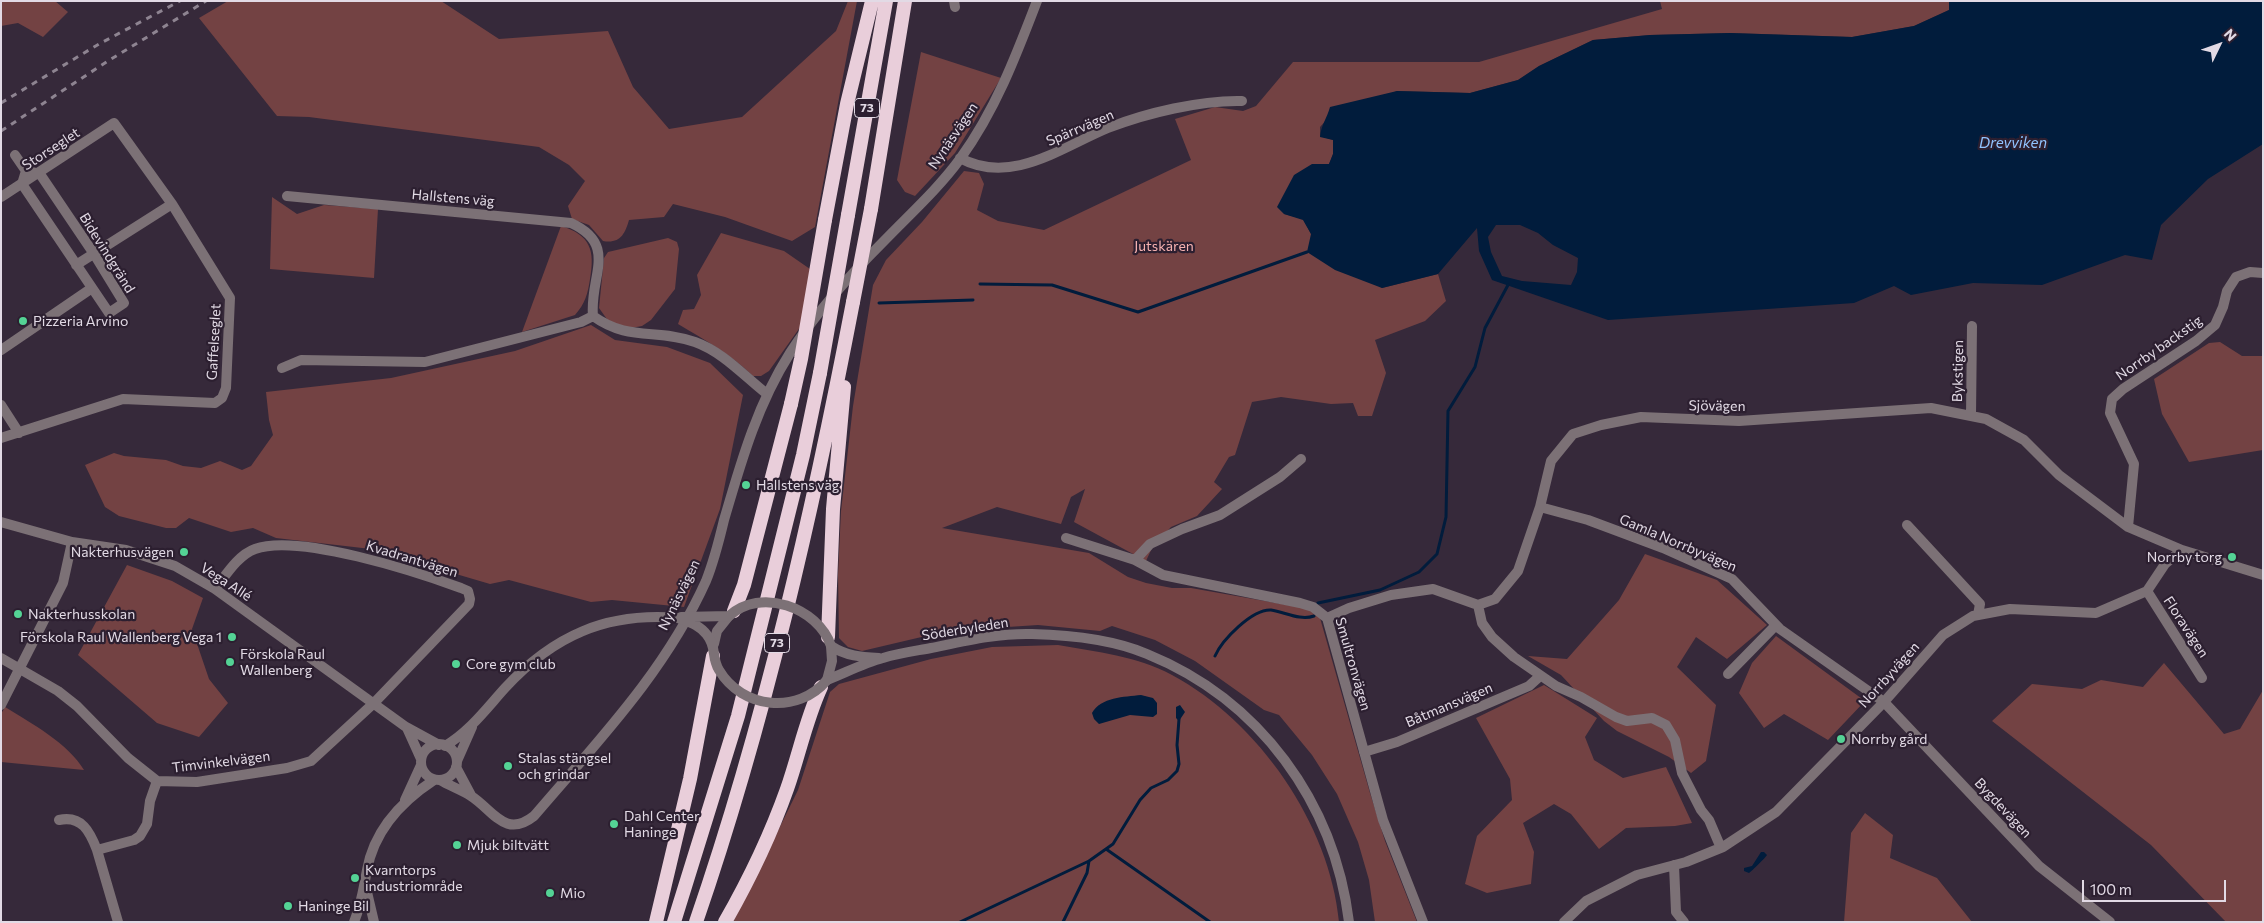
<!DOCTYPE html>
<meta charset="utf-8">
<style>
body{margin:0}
#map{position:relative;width:2264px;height:923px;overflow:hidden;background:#36293a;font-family:Commissioner,sans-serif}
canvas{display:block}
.frame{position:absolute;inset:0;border:2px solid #e2dae5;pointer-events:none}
.north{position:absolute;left:2194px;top:20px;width:50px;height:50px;-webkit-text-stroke:4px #2c1f30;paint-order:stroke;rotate:48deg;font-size:14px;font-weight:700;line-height:20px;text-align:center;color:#e2dae5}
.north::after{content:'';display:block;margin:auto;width:18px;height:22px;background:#e2dae5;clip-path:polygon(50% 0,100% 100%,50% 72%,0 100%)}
.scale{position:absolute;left:2082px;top:880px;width:144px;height:22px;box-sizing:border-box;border:2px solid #e2dae5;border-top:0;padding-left:6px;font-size:15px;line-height:18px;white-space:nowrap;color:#e2dae5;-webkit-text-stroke:4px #2c1f30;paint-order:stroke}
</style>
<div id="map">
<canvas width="2264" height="923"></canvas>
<div class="frame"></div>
<div class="north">N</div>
<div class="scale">100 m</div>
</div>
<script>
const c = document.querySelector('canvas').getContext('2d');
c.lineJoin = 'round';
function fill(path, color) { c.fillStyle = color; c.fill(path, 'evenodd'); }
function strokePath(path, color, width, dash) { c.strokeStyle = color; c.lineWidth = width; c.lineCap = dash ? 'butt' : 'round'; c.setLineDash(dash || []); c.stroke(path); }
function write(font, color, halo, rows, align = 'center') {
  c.font = font + ' Commissioner,sans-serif'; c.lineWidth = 4.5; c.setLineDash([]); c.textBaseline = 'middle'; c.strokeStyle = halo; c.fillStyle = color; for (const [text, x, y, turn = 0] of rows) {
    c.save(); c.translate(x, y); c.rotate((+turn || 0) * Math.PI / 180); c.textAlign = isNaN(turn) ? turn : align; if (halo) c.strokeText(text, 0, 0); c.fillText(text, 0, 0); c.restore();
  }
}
fill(new Path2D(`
 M 1,1 L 55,1 L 68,12 L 43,37 L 18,23 L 1,26 Z
 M 228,1 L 441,1 L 499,39 L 608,31 L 633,87 L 669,129 L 742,117 L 836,31 L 848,1 L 857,1 L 815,227 L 792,241 L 725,217 L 673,204 L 664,217 L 629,220 C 625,234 620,244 603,241 L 589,225 L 572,219 L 568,206 L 585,181 L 569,165 L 539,147 L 309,117 L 277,116 L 199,18 Z
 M 1660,1 L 1949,1 L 1949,10 L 1914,26 L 1852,37 L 1730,33 L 1650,35 L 1593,40 L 1539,66 L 1518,80 L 1470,93 L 1397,91 L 1328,118 L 1320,127 L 1320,136 L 1333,140 L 1333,154 L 1329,164 L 1312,165 L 1284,214 L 1303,219 L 1311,234 L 1382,288 L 1438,274 L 1446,301 L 1425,321 L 1375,340 L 1386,373 L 1372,416 L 1358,416 L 1353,403 L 1331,404 L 1281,397 L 1252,402 L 1235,455 L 1229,457 L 1214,482 L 1222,489 L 1197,516 L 1171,527 L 1152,548 L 1146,561 L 1074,522 L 1085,489 L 1071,497 L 1061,524 L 997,507 L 942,528 L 1089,553 L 1128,577 L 1146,583 L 1172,588 L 1191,588 L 1310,609 L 1320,618 L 1370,793 L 1385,841 L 1417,922 L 1375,922 L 1369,880 L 1358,842 L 1337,794 L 1312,755 L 1279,715 L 1264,710 L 1195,661 L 1155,640 L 1112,626 L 1100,631 L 1038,625 L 947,631 L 862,651 L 848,647 L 839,638 L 838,575 L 841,511 L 853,406 L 873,285 L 886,260 L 922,222 L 964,171 L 979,173 L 984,184 L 977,210 L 998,221 L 1044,230 L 1191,160 L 1175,119 L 1215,107 L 1243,111 L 1256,106 L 1293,62 L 1479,62 L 1662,9 Z
 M 921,52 L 1001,78 L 955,153 L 915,196 L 905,192 L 897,180 Z
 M 272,197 L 297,214 L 324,205 L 378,209 L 374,278 L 270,269 Z
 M 561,226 C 591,235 595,251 590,279 C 588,293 585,304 575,315 L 522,332 Z
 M 721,233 L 784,251 L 810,269 L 801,326 L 769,371 L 761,376 L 753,376 C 730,354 705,340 678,324 L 683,310 L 694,309 L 701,295 L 697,275 Z
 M 668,238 L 677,242 L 679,249 L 675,289 L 651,320 L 642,326 L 631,328 L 609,322 L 599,308 L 604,258 L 608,252 Z
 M 591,325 L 615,340 L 667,347 L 710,363 L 743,395 L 720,509 L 684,607 L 612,600 L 591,602 L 509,580 L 490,584 L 371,549 L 276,538 L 253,528 L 231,532 L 189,518 L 176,528 L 166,528 L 119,516 L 105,507 L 85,465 L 114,453 L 124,456 L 166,460 L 183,466 L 201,468 L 220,461 L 242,470 L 251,466 L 273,435 L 269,420 L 266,392 L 391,378 L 515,351 Z
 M 2220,342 L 2242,356 L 2263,356 L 2263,450 L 2189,462 L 2162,414 L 2154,379 L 2209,343 Z
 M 1645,554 L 1717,580 L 1767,625 L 1727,659 L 1696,637 L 1677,667 L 1716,705 L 1706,761 L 1691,773 L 1669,757 L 1617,731 L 1604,721 L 1561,675 L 1528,656 L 1567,659 L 1619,600 Z
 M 127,565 L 172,581 L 203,598 L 192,629 L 209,679 L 228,703 L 199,737 L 157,723 L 78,655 Z
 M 1776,636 L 1865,701 L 1828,740 L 1784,714 L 1764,728 L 1739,693 L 1752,663 Z
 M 1058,645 C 1097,652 1137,656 1172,675 C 1258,721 1330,824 1339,922 L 733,922 L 798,790 L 830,692 L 839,684 L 931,659 L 992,647 Z
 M 2164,663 L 2224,734 L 2240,729 L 2263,690 L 2263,922 L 2226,922 L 2151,845 L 1992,721 L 2032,684 L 2082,689 L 2101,680 L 2143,687 Z
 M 1544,685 L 1597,718 L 1585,737 L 1594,760 L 1623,778 L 1666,767 L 1692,823 L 1675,826 L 1626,828 L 1599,849 L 1571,814 L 1554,804 L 1523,823 L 1534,852 L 1531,884 L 1487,893 L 1465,884 L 1477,836 L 1512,800 L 1510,779 L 1476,718 Z
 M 5,707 C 31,723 69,744 84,770 L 1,762 L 1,714 Z
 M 1865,813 L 1893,835 L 1890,858 L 1937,878 L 1972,922 L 1844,922 L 1851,833 Z`), '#734243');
fill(new Path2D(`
 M 1949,1 L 2263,1 L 2263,144 L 2208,179 L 2161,225 L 2152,260 L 2125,255 L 2042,285 L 1973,283 L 1911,295 L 1894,286 L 1854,303 L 1608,320 L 1492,280 L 1479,251 L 1477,228 L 1438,274 L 1382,288 L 1335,270 L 1307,252 L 1311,234 L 1303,220 L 1284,214 L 1277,207 L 1294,175 L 1312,164 L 1329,164 L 1333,154 L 1333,140 L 1320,137 C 1321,125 1327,118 1330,107 L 1397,91 L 1470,93 L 1518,80 L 1539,66 L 1593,40 L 1650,35 L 1730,33 L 1852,37 L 1914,26 L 1949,10 ZM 1496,225 L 1520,225 L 1538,233 L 1553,245 L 1578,258 L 1577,272 L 1571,285 L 1522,281 L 1502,276 L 1491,252 L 1488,237 Z
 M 1141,695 L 1153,698 L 1157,703 L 1157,714 L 1153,717 L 1130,715 L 1099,724 L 1094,719 L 1092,713 C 1101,697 1124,697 1141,695 Z
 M 1180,705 L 1185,712 L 1179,721 L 1176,718 L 1176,707 Z
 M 1761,852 L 1764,852 L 1767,855 C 1766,857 1752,871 1749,873 L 1744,871 L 1744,868 L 1752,866 Z`), '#011c3c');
strokePath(new Path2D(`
 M 980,284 L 1052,285 L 1138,312 L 1307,252
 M 879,303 L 973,300
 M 1318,603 L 1380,590 L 1419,572 L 1437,554 L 1446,517 L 1448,411 L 1475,367 L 1485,328 L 1508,285
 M 1215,656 C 1222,640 1252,609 1271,610 C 1285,612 1300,621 1314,616
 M 1106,849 L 1210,922
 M 960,922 L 1089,861 L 1113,844 L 1140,800 L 1151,788 L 1168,780 L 1177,771 L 1179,764 L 1177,745 L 1179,719
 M 1063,922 L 1087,873 L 1089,861`), '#011c3c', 3);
strokePath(new Path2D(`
 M 954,1 L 955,7
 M 15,155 L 26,171 L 40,174 L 94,254 L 124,303 L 109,313 L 22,184 L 26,171
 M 960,158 C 1011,186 1062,147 1108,128 C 1146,113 1201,100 1242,101
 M 287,196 L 571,223 C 619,245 589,277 593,316
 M 1,197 L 114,123 L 172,204 L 230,298 L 226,388 L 222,398 L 215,403 L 123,399 L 1,438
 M 76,265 L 172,204
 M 1,350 L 92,288
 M 282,368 L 301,360 L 425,362 L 581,322 L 593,316 C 629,342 656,328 695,342 C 723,352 744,376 767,394
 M 1,405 L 19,433
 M 1971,416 L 1972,326
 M 1540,507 L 1588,520 L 1663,548 L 1732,579 L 1780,629 L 1884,702 L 2039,866 L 2110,922
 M 1,522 L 72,542 L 126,550 L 175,566 L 215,589 L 406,727 L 439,745
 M 1907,525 L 1980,604 L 1978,615
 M 2128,527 L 2134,464 L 2110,413 L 2112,399 L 2123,389 L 2196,341 L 2215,325 L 2223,307 L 2227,291 L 2236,277 L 2250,272 L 2263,273
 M 1066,538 L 1135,560 L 1163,575 L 1300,603 L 1313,607 L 1327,618 L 1383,820 L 1423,922
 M 1135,560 L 1150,544 L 1182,529 L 1220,515 L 1280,477 L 1301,459
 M 2147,591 L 2202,678
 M 1478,605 L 1482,623 L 1492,637 L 1514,657 L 1556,686 L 1581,697 L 1616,717 L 1627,721 L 1652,718 L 1666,725 L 1675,740 L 1682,773 L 1701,810 L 1709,820 L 1721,848
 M 1327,618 L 1349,608 L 1391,595 L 1433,589 L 1478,605 L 1495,599 L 1518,571 L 1540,507 L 1551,461 L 1573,434 L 1601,425 L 1641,417 L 1739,421 L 1931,408 L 1986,419 L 2024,440 L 2059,475 L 2128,527 L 2182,550
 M 714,644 L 717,631 L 729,616
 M 831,646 C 846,656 861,657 879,658
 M 1,658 L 58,691 L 77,706 L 128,758 L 157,781 L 197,782 L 287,768 L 311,761 L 374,703 L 469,604 L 470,599 L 468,591 L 461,588 C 417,572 298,533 255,549 C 238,555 226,575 215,589
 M 1728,674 L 1776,625
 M 827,680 C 845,673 864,663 883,658 C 899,653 915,651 931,648 C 965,641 998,633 1032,634 C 1071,635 1112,639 1147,654 C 1260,700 1334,802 1349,922
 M 827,680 L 832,661 L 831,646
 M 1,705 L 63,583 L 72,542
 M 407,728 L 421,759
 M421 762a18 18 0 1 1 36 0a18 18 0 1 1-36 0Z
 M 445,746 C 470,731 486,709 505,688 C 553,636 606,612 678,618
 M 1364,752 L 1397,742 L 1529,686 L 1540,676
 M 457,761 L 472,727
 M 456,767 L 472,797
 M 440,780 C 450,786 462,790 471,796 C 493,810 505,839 534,816 C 598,741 665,672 706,581 C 714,561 719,541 724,520 C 741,462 757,405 790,353 C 816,312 850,275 884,241 C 910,214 938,189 960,159 C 995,111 1016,56 1037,1
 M 405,800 L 421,765
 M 59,820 C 82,815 90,832 97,850
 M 1674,865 L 1676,912 L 1684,922
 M 366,888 L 374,922
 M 118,922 L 97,850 L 134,840 L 140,836 L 147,824 L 150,801 L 157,781
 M 354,922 C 362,902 363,890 367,870 C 374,831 402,801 434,780
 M 1564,922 L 1586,901 L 1637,875 L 1686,862 L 1723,847 L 1776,812 L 1884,702 L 1943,635 L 1973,616 L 2010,609 L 2096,613 L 2147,591 L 2165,564 L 2182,550 L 2263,575`), '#7c7176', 10);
strokePath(new Path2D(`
 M 871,209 L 905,1
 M 848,215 L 886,1
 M 825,220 L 847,104 L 872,1
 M 734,611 L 744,585 L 791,404
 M 828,637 L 833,509 L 844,387
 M 656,922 L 690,779 L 713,656
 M 674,922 L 738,716 L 803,455 L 820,373
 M 696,922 C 765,722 813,510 853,302
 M 725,922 C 749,880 771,834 787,789 C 799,755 806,719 821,687`), '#e9ceda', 14);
strokePath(new Path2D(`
 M 1,103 L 99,44 L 180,1
 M 1,131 L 108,61 L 206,1`), '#8e8491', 3, [6, 6]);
strokePath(new Path2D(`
 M 681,617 L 729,616 C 760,587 818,607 831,646
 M 678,618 C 689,622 700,625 707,635 C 717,647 711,657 719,670 C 742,709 798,715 827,680`), '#7c7176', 10);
strokePath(new Path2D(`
 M 853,302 L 871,209
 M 820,373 L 848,215
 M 791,404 L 801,359 L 825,220`), '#e9ceda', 14);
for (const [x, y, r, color] of [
 [23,321,5,"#54d395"],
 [746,485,5,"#54d395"],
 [184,552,5,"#54d395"],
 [2232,557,5,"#54d395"],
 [18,614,5,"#54d395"],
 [232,637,5,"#54d395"],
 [230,662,5,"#54d395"],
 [456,664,5,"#54d395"],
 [1841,739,5,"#54d395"],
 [508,766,5,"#54d395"],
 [614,824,5,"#54d395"],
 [457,845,5,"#54d395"],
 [355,878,5,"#54d395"],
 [550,893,5,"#54d395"],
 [288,906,5,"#54d395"]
]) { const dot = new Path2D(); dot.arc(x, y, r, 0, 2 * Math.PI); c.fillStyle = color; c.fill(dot); strokePath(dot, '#2c1f30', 2); }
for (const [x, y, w] of [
 [867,108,25],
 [777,643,25]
]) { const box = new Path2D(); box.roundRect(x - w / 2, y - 9.5, w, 19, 4); c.fillStyle = '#2c1f30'; c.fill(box); strokePath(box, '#e2dae5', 1); }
write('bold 12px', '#e2dae5', null, [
 ["73",867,108],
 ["73",777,643]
]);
write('14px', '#e2dae5', '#2c1f30', [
 ["Spärrvägen",1080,128,-23],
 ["Nynäsvägen",953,136,-56],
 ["Storseglet",51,149,-33],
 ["Hallstens väg",453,198,5],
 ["Bidevindgränd",107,253,58],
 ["Gaffelseglet",214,342,-87],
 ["Norrby backstig",2159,348,-35],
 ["Bykstigen",1958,371,-89],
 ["Sjövägen",1717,406,1],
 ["Gamla Norrbyvägen",1678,543,23],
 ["Kvadrantvägen",412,559,17],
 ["Vega Allé",226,582,33],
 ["Nynäsvägen",679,595,-64],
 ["Floravägen",2186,627,57],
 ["Söderbyleden",965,629,-9],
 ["Smultronvägen",1353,664,74],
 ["Norrbyvägen",1889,675,-48],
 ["Båtmansvägen",1449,705,-23],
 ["Timvinkelvägen",221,762,-7],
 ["Bygdevägen",2003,808,47]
]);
write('14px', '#f5b1b0', '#2c1f30', [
 ["Jutskären",1164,246]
]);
write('14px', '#e2dae5', '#2c1f30', [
 ["Pizzeria Arvino",33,321],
 ["Hallstens väg",756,485],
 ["Nakterhusvägen",174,552,"right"],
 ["Norrby torg",2222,557,"right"],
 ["Nakterhusskolan",28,614],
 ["Förskola Raul Wallenberg Vega 1",222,637,"right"],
 ["Förskola Raul",240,654],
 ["Wallenberg",240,670],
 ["Core gym club",466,664],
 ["Norrby gård",1851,739],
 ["Stalas stängsel",518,758],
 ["och grindar",518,774],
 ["Dahl Center",624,816],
 ["Haninge",624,832],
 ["Mjuk biltvätt",467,845],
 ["Kvarntorps",365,870],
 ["industriområde",365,886],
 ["Mio",560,893],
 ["Haninge Bil",298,906]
], 'left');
write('italic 15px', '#91c3ff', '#2c1f30', [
 ["Drevviken",2013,143]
]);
</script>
